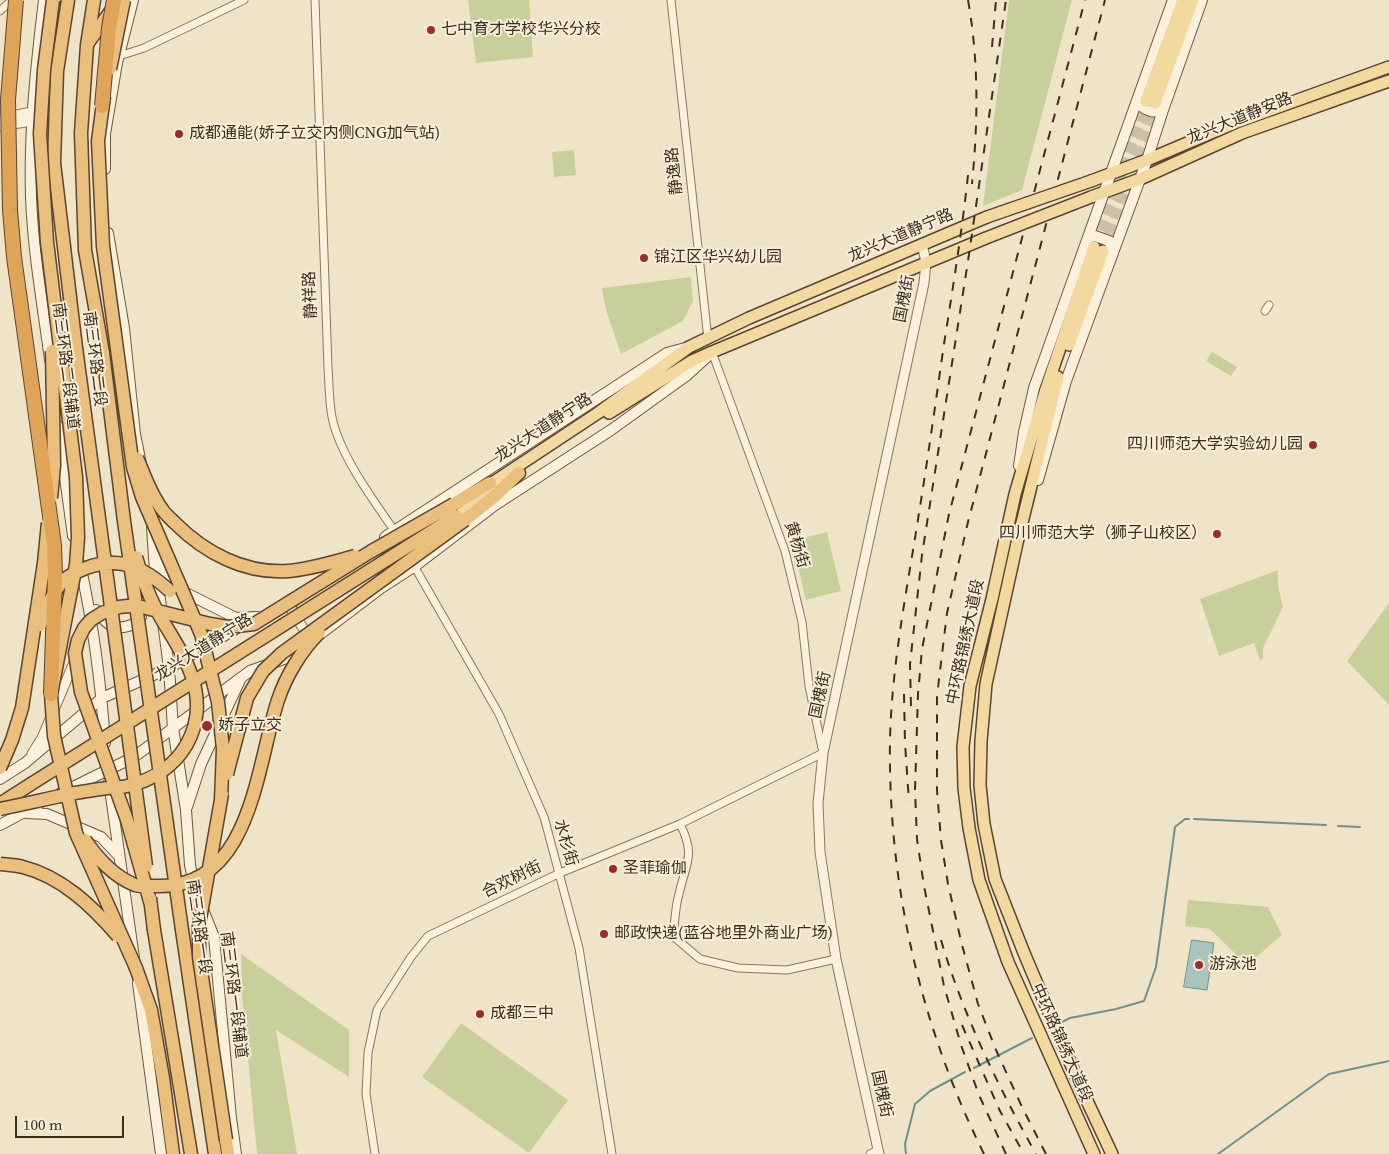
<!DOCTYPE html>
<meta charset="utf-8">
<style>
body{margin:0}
#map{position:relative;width:1389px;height:1154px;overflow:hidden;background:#f0e4c8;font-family:"Source Serif 4",serif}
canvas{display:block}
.scale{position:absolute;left:15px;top:1116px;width:109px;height:22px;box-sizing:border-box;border:2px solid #3d2e20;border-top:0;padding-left:6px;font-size:15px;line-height:18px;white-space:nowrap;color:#3d2e20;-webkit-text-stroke:4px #f7eed8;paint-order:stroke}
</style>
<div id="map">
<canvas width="1389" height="1154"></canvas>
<div class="scale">100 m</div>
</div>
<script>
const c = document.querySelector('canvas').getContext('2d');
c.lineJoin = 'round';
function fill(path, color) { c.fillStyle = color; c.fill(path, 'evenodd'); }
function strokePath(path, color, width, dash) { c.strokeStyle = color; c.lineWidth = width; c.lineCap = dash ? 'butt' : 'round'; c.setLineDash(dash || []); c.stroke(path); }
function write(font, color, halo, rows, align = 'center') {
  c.font = font + ' "Source Serif 4","Noto Sans SC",serif'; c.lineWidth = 4; c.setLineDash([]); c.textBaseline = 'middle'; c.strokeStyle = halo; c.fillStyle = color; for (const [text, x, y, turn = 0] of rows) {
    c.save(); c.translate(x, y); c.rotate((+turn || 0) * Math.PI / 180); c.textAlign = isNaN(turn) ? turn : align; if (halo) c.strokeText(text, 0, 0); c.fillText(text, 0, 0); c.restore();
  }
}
fill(new Path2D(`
 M 468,0 L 529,0 L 533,57 L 476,63 Z
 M 1009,0 L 1072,0 L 1022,190 L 983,206 Z
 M 574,150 L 576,175 L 554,177 L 552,152 Z
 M 691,277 L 693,301 L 683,321 L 621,354 L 606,310 L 602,288 Z
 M 1212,352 L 1237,367 L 1231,376 L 1206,361 Z
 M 827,532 L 841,591 L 806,600 L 792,541 Z
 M 1278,570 L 1278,586 L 1283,607 L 1263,648 L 1263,659 L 1260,660 L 1254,643 L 1219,656 L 1200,599 Z
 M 1389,603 L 1389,705 L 1347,661 Z
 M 1188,900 L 1268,907 L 1282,935 L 1247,965 L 1210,929 L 1185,926 Z
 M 241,954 L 349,1030 L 349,1077 L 276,1030 L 297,1154 L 257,1154 L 242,995 Z
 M 461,1023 L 568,1100 L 529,1153 L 422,1077 Z`), '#c9cf9b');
const water = new Path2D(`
 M 1192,940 L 1214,943 L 1207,990 L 1184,987 Z`);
fill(water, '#a9c4bc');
strokePath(water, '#6f938a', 1);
strokePath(new Path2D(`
 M 1194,819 L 1326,825
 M 1338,826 L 1360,827
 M 1062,1022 L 1070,1018 L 1116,1009 L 1144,1001 L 1156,967 L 1175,827 L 1185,819 L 1189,819
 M 974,1068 L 1032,1038
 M 906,1154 L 905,1144 L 915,1104 L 930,1091 L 965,1072
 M 1218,1154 L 1329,1074 L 1389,1061`), '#6f938a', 2);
strokePath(new Path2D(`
 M 1095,246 L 1146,101
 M 1104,250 L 1155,103`), '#ccc0a6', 11, [11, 5.5]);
const minor = new Path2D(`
 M 315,0 L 328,367 C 329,383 329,401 332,417 C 340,459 383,513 407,549
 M 671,0 L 708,339
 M 0,11 L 12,0
 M 119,56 L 144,48 L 244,0
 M 1265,311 L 1269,305
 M 413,564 L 499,714 L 544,817 L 579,948 L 612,1154
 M 680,824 C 696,855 686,863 679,894 C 675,907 675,922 673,936 L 700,959 L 738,968 L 787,970 L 836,959
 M 375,1154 L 366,1094 L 368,1053 L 377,1010 L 411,957 L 428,936 L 560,873 L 680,824 L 823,753 L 809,686 L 802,622 L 785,551 L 712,352
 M 870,1154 L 878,1150`);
const tertiary = new Path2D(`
 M 0,118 L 32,112
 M 0,126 L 32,121
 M 293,598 L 291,609 L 310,639
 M 32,754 L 42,738 L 75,660
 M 879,1154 L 836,959 L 820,852 L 818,803 L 823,753 L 924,283 L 926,262 L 922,244`);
const secondary = new Path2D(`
 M 44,0 C 36,66 29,131 31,197 C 33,252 43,306 50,360
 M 1137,101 C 1143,110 1153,114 1163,110
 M 105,169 L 105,134 L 117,63 L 133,0
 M 108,233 L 124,328 L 135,434 L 141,464
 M 1088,238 L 1095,236 L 1109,241 L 1113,251
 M 58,426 L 73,536
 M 1019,466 L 1024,432 L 1034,388 L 1173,0
 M 1038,480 L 1066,381 L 1147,160 L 1163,110 L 1202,0
 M 152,527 L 155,572 L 158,584 L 169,668 L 173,728 L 186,810 L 190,865 L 196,892 L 214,937 L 231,1118 L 236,1154
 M 385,537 L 667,353 L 685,348
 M 158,553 L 166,577 L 172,586 L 236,618 L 257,617
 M 80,564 C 93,623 101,683 105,743
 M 96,610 C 100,615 105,623 111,625 C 120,630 136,626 141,617
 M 315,638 L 381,588 L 415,566 L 495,505 L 611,430 L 686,376 L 709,355
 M 0,779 L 25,763 L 102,698 L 169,668 L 239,627
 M 109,782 L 134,958
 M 61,793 L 134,757 L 250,671 L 292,656 L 304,647
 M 187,807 L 201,764 L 240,680
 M 26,813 L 47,814 L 101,837 L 118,855
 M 0,825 L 39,804
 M 138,983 L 161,1154`);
const primary = new Path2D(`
 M 1146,101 L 1183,0
 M 1155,103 L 1193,0
 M 1091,181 L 1147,160 L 1237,122 L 1389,67
 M 1091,197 L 1140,179 L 1242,133 L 1389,81
 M 1069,345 L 1103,251
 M 1058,377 L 1017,543 L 986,684 L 981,741 L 980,785 L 984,824 L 995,879 L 1024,953 L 1081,1088 L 1112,1154
 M 609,413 L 692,361 L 712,352 L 986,238
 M 483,489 L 598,413 L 689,347 L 749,318 L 987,217
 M 460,514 L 492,492
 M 1094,1154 L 1008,962 L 979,880 L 969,828 L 964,788 L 963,747 L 970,686 L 992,599 L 1015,494 L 1045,392 L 1094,247`);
const trunk = new Path2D(`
 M 68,0 L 57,71 L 54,163 L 76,348
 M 94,0 L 87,45 L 81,133 L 85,250 L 103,353
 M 88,43 L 113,8
 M 454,504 L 490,483
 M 465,520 L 496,495 L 519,473
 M 0,804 L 31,784
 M 154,930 L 191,1154
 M 182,930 L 215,1154
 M 136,968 L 151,1010 L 163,1078 L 173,1154
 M 226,1140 L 228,1154`);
strokePath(minor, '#8d765c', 9);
strokePath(tertiary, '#8d765c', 11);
strokePath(secondary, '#6f573f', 12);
strokePath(primary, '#5b4430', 14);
strokePath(trunk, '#5b4430', 15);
strokePath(minor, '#faf1dc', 7);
strokePath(tertiary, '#faf1dc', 9);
strokePath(secondary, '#faf1dc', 10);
strokePath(primary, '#f3d9a0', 11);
strokePath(trunk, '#eabe7c', 12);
strokePath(new Path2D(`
 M 968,0 C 979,62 978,122 972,184
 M 992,47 L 996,0
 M 968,175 C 962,231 953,287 944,344 C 936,400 928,457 919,513 C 906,597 888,681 890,767 C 892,902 924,1033 984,1154
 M 904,694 L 905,743 L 909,802
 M 911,706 L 910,664 L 922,555 L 968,261 L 1006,0
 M 941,940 C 963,1015 998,1086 1036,1154
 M 962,1025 L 1000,1111 L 1024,1154
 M 1006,1154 L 979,1095 L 961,1045 L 944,986 L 924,886 L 917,839 L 915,790 L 918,694 L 922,649 L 949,514 L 1085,0
 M 1046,1154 L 1022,1107 L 996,1050 L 978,1004 L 961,941 L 948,884 L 941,840 L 937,790 L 937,696 L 947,613 L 968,522 L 1105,0`), '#3d2e20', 2, [9, 9]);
const primaryBridge = new Path2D(`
 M 987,217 L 1091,181
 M 986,238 L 1091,197`);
const trunkBridge = new Path2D(`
 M 53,0 L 44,70 L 40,134 L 47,242 L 76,477 L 78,537 L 76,565 L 51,694 L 54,736 L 76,833 L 136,968
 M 110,69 L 124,0
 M 104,96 L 98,141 L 103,246 L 133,467 L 142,497 L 201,634 L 218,702 L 223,749 L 221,800
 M 76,348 L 146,866
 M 103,353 L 124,521 L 182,930
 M 137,458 C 144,474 151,495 162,509 C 165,514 171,519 175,523 C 205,553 245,574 288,571 C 311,569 333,562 355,556
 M 51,498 L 54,465 L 52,351
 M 40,625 C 46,610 51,594 63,581 C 68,575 79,571 86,568 C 120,555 145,568 170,591
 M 0,768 L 12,740 L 22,708 L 44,563 L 48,523
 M 227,774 L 247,698 L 263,671 L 282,653 L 465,520
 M 31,784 L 456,516
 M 222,794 L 199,925 L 199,957 L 226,1140
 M 0,809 C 25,804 50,798 75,793 C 83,792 92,790 101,789 C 109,787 119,788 127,786 C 181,774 210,726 191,674 C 183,650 166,629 155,607 C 147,591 141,574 136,557
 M 85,840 C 98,859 113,876 135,885 C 141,887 151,886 158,886 C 252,888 256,766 278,700 C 286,676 301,651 319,633
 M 0,864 C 7,865 16,865 23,867 C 62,877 92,906 118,936
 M 150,898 L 154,930
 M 151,905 L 127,820 L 81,692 L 75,653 L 78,640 L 84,628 L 91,620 L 102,613 L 119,607 L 128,606 L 142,607 L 210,624 L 228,627 L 254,624 L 370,552 L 454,504`);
const motorwayBridge = new Path2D(`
 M 16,0 L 8,100 L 10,210 L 14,257 L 54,545 L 55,576 L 51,694
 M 102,106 L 109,28 L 114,0`);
strokePath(primaryBridge, '#5b4430', 14, []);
strokePath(trunkBridge, '#5b4430', 15, []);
strokePath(motorwayBridge, '#5b4430', 16, []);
strokePath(primaryBridge, '#f3d9a0', 11);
strokePath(trunkBridge, '#eabe7c', 12);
strokePath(motorwayBridge, '#e0a458', 14);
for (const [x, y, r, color] of [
 [431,30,5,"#9e2a2b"],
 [179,134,5,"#9e2a2b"],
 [644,258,5,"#9e2a2b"],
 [1313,445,5,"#9e2a2b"],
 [1217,534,5,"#9e2a2b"],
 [207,726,6,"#9e2a2b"],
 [613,869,5,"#9e2a2b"],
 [604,934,5,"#9e2a2b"],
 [1199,965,5,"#9e2a2b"],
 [480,1014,5,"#9e2a2b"]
]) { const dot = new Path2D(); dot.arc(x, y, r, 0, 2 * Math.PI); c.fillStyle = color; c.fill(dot); strokePath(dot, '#f7eed8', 2); }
write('16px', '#3d2e20', '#f7eed8', [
 ["七中育才学校华兴分校",441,30],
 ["成都通能(娇子立交内侧CNG加气站)",189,134],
 ["锦江区华兴幼儿园",654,258],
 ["四川师范大学实验幼儿园",1303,445,"right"],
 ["四川师范大学（狮子山校区）",1207,534,"right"],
 ["娇子立交",218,726],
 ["圣菲瑜伽",623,869],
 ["邮政快递(蓝谷地里外商业广场)",614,934],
 ["游泳池",1209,965],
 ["成都三中",490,1014]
], 'left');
write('16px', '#3d2e20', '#f7eed8', [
 ["龙兴大道静安路",1240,119,-22],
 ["静逸路",675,171,-96],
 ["龙兴大道静宁路",901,236,-23],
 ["静祥路",311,295,-92],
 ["国槐街",905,299,-79],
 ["南三环路二段",94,359,83],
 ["南三环路二段辅道",65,366,83],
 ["龙兴大道静宁路",544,428,-33],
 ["黄杨街",796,545,73],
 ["中环路锦绣大道段",966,642,-78],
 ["龙兴大道静宁路",204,648,-32],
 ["国槐街",821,695,-78],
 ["水杉街",565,843,74],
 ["合欢树街",512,880,-26],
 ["南三环路一段",198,927,82],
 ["南三环路一段辅道",233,995,83],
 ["中环路锦绣大道段",1061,1043,66],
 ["国槐街",881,1094,78]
]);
</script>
